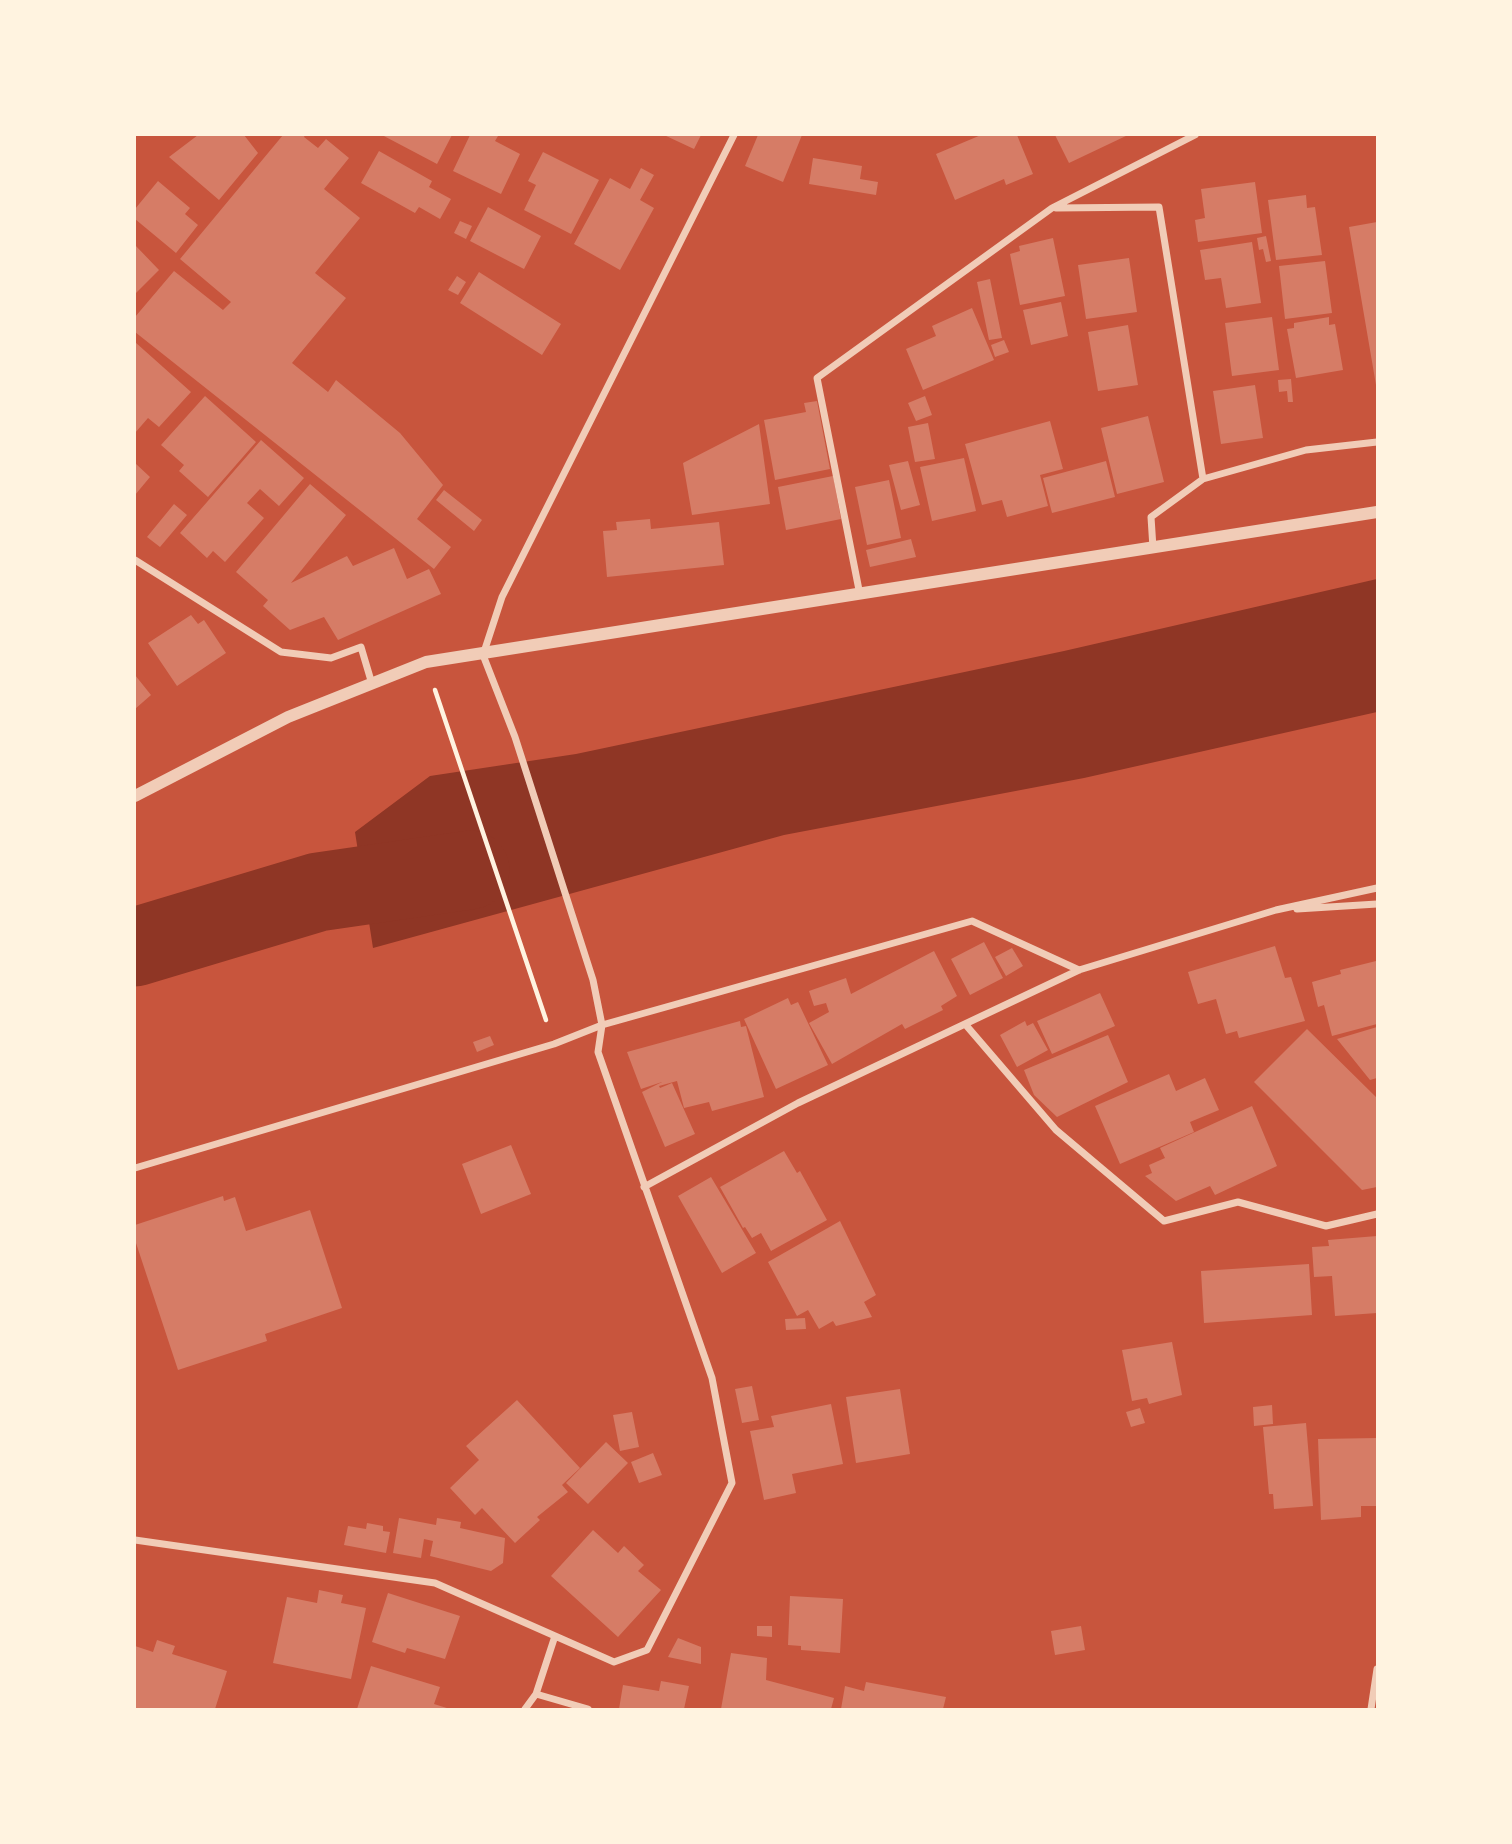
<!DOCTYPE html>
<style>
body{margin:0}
#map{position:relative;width:1512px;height:1844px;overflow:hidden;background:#c8553d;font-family:"Nunito Sans",sans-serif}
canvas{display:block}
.frame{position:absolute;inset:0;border:136px solid #fff3e0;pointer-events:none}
</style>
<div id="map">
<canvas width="1512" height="1844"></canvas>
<div class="frame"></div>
</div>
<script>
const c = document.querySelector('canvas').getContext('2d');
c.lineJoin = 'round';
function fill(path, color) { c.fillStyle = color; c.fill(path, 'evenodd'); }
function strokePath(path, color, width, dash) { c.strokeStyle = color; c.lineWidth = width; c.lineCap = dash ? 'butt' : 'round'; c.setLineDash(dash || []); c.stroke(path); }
fill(new Path2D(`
 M 1377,579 L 1377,712 L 1084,778 L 784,835 L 373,948 L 355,832 L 430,776 L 576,754 L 1064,651 Z`), '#8f3625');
strokePath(new Path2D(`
 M 135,947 L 318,892 L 470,870`), '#8f3625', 79);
fill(new Path2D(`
 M 198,135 L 244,135 L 258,153 L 219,200 L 169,157 Z
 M 283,135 L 305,135 L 304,137 L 318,148 L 326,139 L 349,158 L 324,189 L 360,218 L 315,273 L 346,298 L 292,363 L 328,392 L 336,380 L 400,433 L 443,485 L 417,519 L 451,547 L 434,569 L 135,332 L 135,317 L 174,271 L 223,310 L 231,302 L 180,259 Z
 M 382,135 L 452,135 L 437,164 Z
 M 470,135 L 496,135 L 498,136 L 495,141 L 520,154 L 501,194 L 453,171 Z
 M 664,135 L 701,135 L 694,149 Z
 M 758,135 L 802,135 L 783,182 L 745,166 Z
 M 981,135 L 1017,135 L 1033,174 L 1006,185 L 1004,179 L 955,200 L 936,154 Z
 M 1055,135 L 1128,135 L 1069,163 Z
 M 379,151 L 432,181 L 429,187 L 451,199 L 440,219 L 419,207 L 415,213 L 361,183 Z
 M 543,152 L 599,180 L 571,234 L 524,210 L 536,185 L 528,181 Z
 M 813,158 L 862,166 L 860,179 L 878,182 L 876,195 L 809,184 Z
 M 641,168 L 654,175 L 640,200 L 654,208 L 620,270 L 574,244 L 610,178 L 630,189 Z
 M 158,181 L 190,208 L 185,214 L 198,225 L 176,253 L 135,219 L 135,209 Z
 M 1255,182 L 1262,233 L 1198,242 L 1195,220 L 1205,218 L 1201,189 Z
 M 1306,195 L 1307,208 L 1315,207 L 1322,255 L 1276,260 L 1268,200 Z
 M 488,207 L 541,236 L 524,269 L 470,241 Z
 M 460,221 L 472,226 L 466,239 L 454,233 Z
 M 1377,222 L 1377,385 L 1376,385 L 1349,227 Z
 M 1266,236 L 1271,261 L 1266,262 L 1263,249 L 1259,250 L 1257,238 Z
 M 1053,238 L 1065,296 L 1020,305 L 1010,254 L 1020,251 L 1019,246 Z
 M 1252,242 L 1261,303 L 1226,308 L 1221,278 L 1205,280 L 1200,250 Z
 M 135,245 L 159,270 L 135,294 Z
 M 1129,258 L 1137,312 L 1086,319 L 1078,265 Z
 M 1325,261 L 1332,313 L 1285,319 L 1279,266 Z
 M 479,272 L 561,324 L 542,355 L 460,303 Z
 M 457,276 L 466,282 L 458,295 L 448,290 Z
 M 990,279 L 1002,338 L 989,340 L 977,282 Z
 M 1061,302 L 1068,336 L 1031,345 L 1023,310 Z
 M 972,308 L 994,360 L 923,390 L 906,349 L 936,336 L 932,326 Z
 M 1272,317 L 1279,370 L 1232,376 L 1225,323 Z
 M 1329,317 L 1329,325 L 1335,324 L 1343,370 L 1296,378 L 1287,329 L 1294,328 L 1294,323 Z
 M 1128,325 L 1138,385 L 1098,391 L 1088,332 Z
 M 1004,340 L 1009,352 L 995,357 L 991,345 Z
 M 135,342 L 191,392 L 159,427 L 148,418 L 135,433 Z
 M 1291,379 L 1293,402 L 1288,402 L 1287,391 L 1279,392 L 1278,380 Z
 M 1255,385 L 1263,438 L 1221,444 L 1213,391 Z
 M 205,396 L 256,442 L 208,497 L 179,471 L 184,465 L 161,445 Z
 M 925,396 L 932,415 L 916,421 L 908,403 Z
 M 817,401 L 830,469 L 775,480 L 764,420 L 806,412 L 804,403 Z
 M 1148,416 L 1164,482 L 1117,494 L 1101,428 Z
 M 1050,421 L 1063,469 L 1040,475 L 1048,506 L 1007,517 L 1002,500 L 982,505 L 965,444 Z
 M 928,423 L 935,459 L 915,462 L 908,427 Z
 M 759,424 L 770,504 L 692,515 L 683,463 Z
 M 261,440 L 304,478 L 279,506 L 260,489 L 247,503 L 264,518 L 225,562 L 213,551 L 207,558 L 180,533 Z
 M 964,458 L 976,511 L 932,521 L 920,467 Z
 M 908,461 L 920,505 L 901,510 L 889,465 Z
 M 1106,461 L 1115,497 L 1052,513 L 1043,478 Z
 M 135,463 L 150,477 L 135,495 Z
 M 833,476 L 841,519 L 786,530 L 778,487 Z
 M 889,480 L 901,538 L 867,545 L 855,487 Z
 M 310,484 L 346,515 L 291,583 L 347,556 L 353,566 L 394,548 L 407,579 L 429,569 L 441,594 L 338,640 L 324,617 L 290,630 L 263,606 L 268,600 L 236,572 Z
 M 444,490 L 482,520 L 474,531 L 436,500 Z
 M 174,504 L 187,515 L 160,547 L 147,537 Z
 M 650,519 L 651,529 L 719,522 L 724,565 L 607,577 L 603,531 L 617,530 L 616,522 Z
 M 911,539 L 916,557 L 870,567 L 866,550 Z
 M 191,615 L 198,624 L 204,620 L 226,653 L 177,686 L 148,643 Z
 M 135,675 L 151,695 L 135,709 Z
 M 984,942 L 1003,978 L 970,995 L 951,959 Z
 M 1275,946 L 1285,978 L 1291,977 L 1305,1021 L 1239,1038 L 1237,1031 L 1226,1034 L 1216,999 L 1198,1004 L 1188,972 Z
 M 1012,948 L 1023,966 L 1006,976 L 995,957 Z
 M 934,951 L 957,996 L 941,1006 L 943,1010 L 905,1029 L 902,1024 L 832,1064 L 809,1023 L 829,1012 L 826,1003 L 814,1006 L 809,991 L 846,978 L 851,994 Z
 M 1376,961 L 1377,1024 L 1332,1036 L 1324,1005 L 1318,1007 L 1312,982 L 1341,974 L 1340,970 Z
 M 1100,993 L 1115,1026 L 1052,1054 L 1037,1021 Z
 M 788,998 L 791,1005 L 798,1002 L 828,1065 L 776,1089 L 744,1019 Z
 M 740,1021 L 741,1027 L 746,1026 L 764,1097 L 712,1111 L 709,1102 L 684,1108 L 677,1081 L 659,1086 L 660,1088 L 672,1083 L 695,1134 L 665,1147 L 642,1092 L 662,1082 L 641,1089 L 627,1052 Z
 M 1025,1021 L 1027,1026 L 1033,1023 L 1048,1050 L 1017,1067 L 1000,1035 Z
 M 1377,1027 L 1377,1078 L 1370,1080 L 1337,1039 Z
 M 1307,1029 L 1377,1098 L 1377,1187 L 1362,1190 L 1254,1082 Z
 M 1108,1035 L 1128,1082 L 1057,1117 L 1034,1095 L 1024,1070 Z
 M 490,1036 L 494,1045 L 477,1052 L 473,1042 Z
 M 1169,1074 L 1176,1091 L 1205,1078 L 1219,1110 L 1190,1122 L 1194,1132 L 1120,1164 L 1095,1106 Z
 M 1252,1106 L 1277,1166 L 1215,1195 L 1210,1186 L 1176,1201 L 1145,1176 L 1152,1173 L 1149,1165 L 1165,1158 L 1160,1148 Z
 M 511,1145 L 531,1194 L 481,1214 L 462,1164 Z
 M 784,1151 L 797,1173 L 800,1171 L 827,1220 L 771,1251 L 761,1233 L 752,1238 L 745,1227 L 743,1228 L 720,1187 Z
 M 711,1177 L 756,1253 L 722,1273 L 678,1196 Z
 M 223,1196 L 224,1201 L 235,1197 L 246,1231 L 310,1210 L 342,1308 L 265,1334 L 267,1341 L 178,1370 L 135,1240 L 135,1225 Z
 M 840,1221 L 876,1295 L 864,1302 L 872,1317 L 836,1326 L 833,1321 L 819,1329 L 808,1310 L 797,1316 L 768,1262 Z
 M 1377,1236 L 1377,1313 L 1335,1316 L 1332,1276 L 1314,1277 L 1312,1247 L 1329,1246 L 1328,1240 Z
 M 1309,1264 L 1312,1315 L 1204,1323 L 1201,1271 Z
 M 805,1318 L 806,1329 L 786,1330 L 785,1319 Z
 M 1172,1342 L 1182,1395 L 1149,1404 L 1147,1398 L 1132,1401 L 1122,1350 Z
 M 752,1386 L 759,1420 L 742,1423 L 735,1389 Z
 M 900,1389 L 910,1454 L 856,1463 L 846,1397 Z
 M 517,1400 L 580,1468 L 562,1485 L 568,1492 L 537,1517 L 540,1520 L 515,1543 L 482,1508 L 475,1515 L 450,1488 L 479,1460 L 466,1446 Z
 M 831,1404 L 843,1464 L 792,1474 L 796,1493 L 764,1500 L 750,1431 L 774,1427 L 771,1416 Z
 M 1272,1405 L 1273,1424 L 1254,1426 L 1253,1407 Z
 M 1140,1408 L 1145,1423 L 1131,1427 L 1126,1412 Z
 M 632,1412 L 639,1447 L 620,1451 L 613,1415 Z
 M 1306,1423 L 1313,1506 L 1274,1509 L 1273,1494 L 1269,1494 L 1263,1427 Z
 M 1377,1438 L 1377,1506 L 1361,1506 L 1361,1517 L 1321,1520 L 1318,1439 Z
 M 606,1442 L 628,1463 L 588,1504 L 566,1483 Z
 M 653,1453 L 662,1475 L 639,1483 L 631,1462 Z
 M 399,1518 L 436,1525 L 437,1518 L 461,1522 L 460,1528 L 505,1538 L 503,1563 L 491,1571 L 430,1556 L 433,1541 L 424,1539 L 421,1558 L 393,1553 Z
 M 367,1523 L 383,1526 L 383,1531 L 390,1532 L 386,1553 L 344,1545 L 348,1526 L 366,1529 Z
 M 593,1530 L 618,1553 L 624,1546 L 644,1565 L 638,1571 L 661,1590 L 618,1637 L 551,1576 Z
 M 319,1590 L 343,1595 L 341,1603 L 366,1608 L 351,1679 L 273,1663 L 287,1597 L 317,1603 Z
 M 388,1593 L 460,1616 L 445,1659 L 407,1648 L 405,1653 L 372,1642 Z
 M 790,1596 L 843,1599 L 840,1653 L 801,1650 L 801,1646 L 788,1645 Z
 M 757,1626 L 772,1626 L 772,1637 L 757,1636 Z
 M 1081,1626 L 1085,1650 L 1055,1655 L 1051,1631 Z
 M 678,1638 L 701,1647 L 701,1664 L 668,1657 Z
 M 157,1640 L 175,1646 L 172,1654 L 227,1671 L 215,1709 L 135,1709 L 135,1646 L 153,1652 Z
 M 731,1653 L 767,1658 L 766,1680 L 834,1698 L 831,1709 L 721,1709 Z
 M 371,1666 L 440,1687 L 434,1704 L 450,1709 L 357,1709 Z
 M 661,1681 L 689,1686 L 684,1709 L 619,1709 L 623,1685 L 659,1691 Z
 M 866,1682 L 946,1697 L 943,1709 L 841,1709 L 845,1686 L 864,1691 Z`), '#d67c66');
strokePath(new Path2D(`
 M 435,690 L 546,1020`), '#fff3e0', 4.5);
strokePath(new Path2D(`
 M 1056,208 L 1159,207 L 1203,479 L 1151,517 L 1153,548
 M 1203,479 L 1306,450 L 1377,442
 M 135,560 L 281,652 L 331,658 L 361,647 L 372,684
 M 860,595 L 817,378 L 1052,208 L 1195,135
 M 1297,909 L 1377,904
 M 965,1024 L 1056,1130 L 1164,1221 L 1238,1202 L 1326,1226 L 1377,1214
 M 135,1168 L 554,1044 L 602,1025 L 972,921 L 1079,970
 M 644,1187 L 798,1103 L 1079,970 L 1276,910 L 1377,888
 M 135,1540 L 435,1583 L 614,1662 L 647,1650 L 732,1483 L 712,1378 L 598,1052 L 602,1025 L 593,980 L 515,737 L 483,655 L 502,597 L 734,135
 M 536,1694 L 588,1709
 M 525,1709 L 536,1694 L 555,1636
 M 1371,1709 L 1377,1669`), '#f1ccb7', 7);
strokePath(new Path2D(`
 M 135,796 L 288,717 L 426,662 L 1377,512`), '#f1ccb7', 12);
</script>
